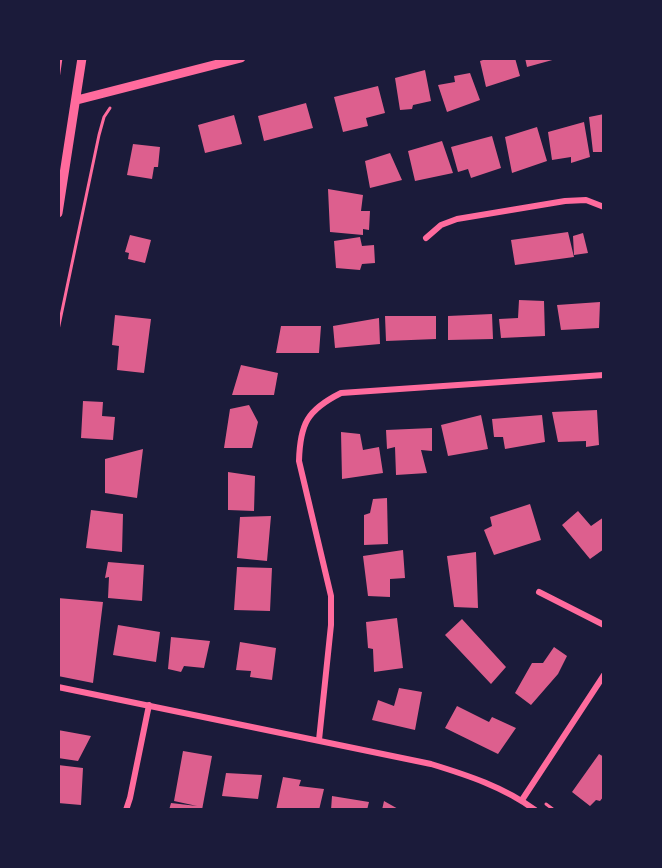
<!DOCTYPE html>
<style>
body{margin:0}
#map{position:relative;width:662px;height:868px;overflow:hidden;background:#1b1b3a;font-family:"Roboto Condensed",sans-serif}
canvas{display:block}
.frame{position:absolute;inset:0;border:60px solid #1b1b3a;pointer-events:none}
</style>
<div id="map">
<canvas width="662" height="868"></canvas>
<div class="frame"></div>
</div>
<script>
const c = document.querySelector('canvas').getContext('2d');
c.lineJoin = 'round';
function fill(path, color) { c.fillStyle = color; c.fill(path, 'evenodd'); }
function strokePath(path, color, width, dash) { c.strokeStyle = color; c.lineWidth = width; c.lineCap = dash ? 'butt' : 'round'; c.setLineDash(dash || []); c.stroke(path); }
fill(new Path2D(`
 M 489,58 L 515,58 L 520,76 L 486,87 L 480,61 Z
 M 525,58 L 556,58 L 556,59 L 527,67 Z
 M 425,70 L 431,101 L 413,105 L 412,109 L 400,110 L 395,78 Z
 M 470,73 L 480,100 L 447,112 L 438,85 L 455,82 L 454,76 Z
 M 378,86 L 385,113 L 366,118 L 368,126 L 343,132 L 334,97 Z
 M 306,103 L 313,128 L 264,141 L 258,116 Z
 M 604,114 L 604,152 L 593,152 L 589,117 Z
 M 234,115 L 242,144 L 205,153 L 198,125 Z
 M 584,122 L 590,157 L 571,163 L 571,157 L 552,160 L 548,132 Z
 M 537,127 L 547,161 L 512,173 L 505,137 Z
 M 492,136 L 501,168 L 471,178 L 468,169 L 458,172 L 451,147 Z
 M 442,141 L 453,173 L 415,181 L 408,151 Z
 M 133,144 L 160,147 L 158,167 L 154,167 L 152,179 L 127,175 Z
 M 390,153 L 402,180 L 370,188 L 365,161 Z
 M 328,189 L 363,195 L 361,211 L 370,211 L 369,230 L 363,229 L 363,235 L 330,232 Z
 M 568,232 L 574,257 L 515,265 L 511,240 Z
 M 583,233 L 588,253 L 574,255 L 573,236 Z
 M 130,235 L 151,240 L 145,263 L 128,259 L 129,253 L 125,252 Z
 M 360,237 L 362,246 L 374,245 L 375,263 L 362,264 L 360,270 L 336,268 L 334,241 Z
 M 519,300 L 544,301 L 545,336 L 501,338 L 499,319 L 518,318 Z
 M 600,302 L 599,328 L 561,330 L 557,305 Z
 M 492,314 L 493,339 L 448,340 L 448,316 Z
 M 115,315 L 151,319 L 144,373 L 117,370 L 119,346 L 112,345 Z
 M 385,316 L 436,316 L 436,339 L 386,341 Z
 M 379,318 L 380,344 L 335,348 L 333,326 Z
 M 281,326 L 321,326 L 319,353 L 276,353 Z
 M 241,365 L 278,373 L 274,395 L 232,395 Z
 M 83,401 L 103,402 L 102,416 L 115,417 L 113,440 L 81,438 Z
 M 249,405 L 258,422 L 252,448 L 224,448 L 230,409 Z
 M 597,410 L 599,445 L 586,447 L 586,441 L 558,442 L 552,412 Z
 M 481,415 L 488,449 L 448,456 L 441,425 Z
 M 542,415 L 545,442 L 505,449 L 503,437 L 494,437 L 492,419 Z
 M 432,428 L 432,451 L 421,450 L 427,473 L 396,475 L 395,447 L 387,449 L 386,430 Z
 M 341,432 L 360,434 L 363,450 L 379,447 L 383,473 L 342,479 Z
 M 143,449 L 137,498 L 105,493 L 105,459 Z
 M 228,472 L 255,476 L 254,511 L 228,510 Z
 M 387,498 L 388,544 L 364,545 L 364,515 L 370,513 L 373,499 Z
 M 530,504 L 541,540 L 494,555 L 484,530 L 492,526 L 490,517 Z
 M 91,510 L 123,514 L 122,552 L 86,548 Z
 M 578,511 L 591,526 L 604,517 L 604,549 L 590,559 L 562,525 Z
 M 271,516 L 267,561 L 237,558 L 240,517 Z
 M 403,550 L 405,578 L 390,579 L 390,597 L 368,596 L 363,556 Z
 M 476,552 L 478,608 L 454,607 L 447,556 Z
 M 108,562 L 144,565 L 142,601 L 108,598 L 109,577 L 105,578 Z
 M 237,567 L 272,568 L 270,611 L 234,610 Z
 M 58,598 L 103,602 L 93,683 L 58,676 Z
 M 397,618 L 403,668 L 374,672 L 373,649 L 368,648 L 366,622 Z
 M 462,619 L 506,667 L 491,684 L 445,635 Z
 M 118,625 L 160,632 L 156,662 L 113,655 Z
 M 171,637 L 210,641 L 204,668 L 184,666 L 181,672 L 168,669 Z
 M 240,642 L 276,648 L 272,680 L 250,677 L 251,671 L 236,670 Z
 M 554,647 L 567,656 L 558,674 L 531,705 L 515,693 L 532,663 L 543,663 Z
 M 399,688 L 422,692 L 415,730 L 372,720 L 378,700 L 394,706 Z
 M 457,706 L 489,722 L 492,717 L 516,728 L 498,754 L 445,728 Z
 M 58,730 L 91,736 L 78,761 L 58,758 Z
 M 183,751 L 212,756 L 202,810 L 169,810 L 171,803 L 197,806 L 174,801 Z
 M 599,754 L 604,757 L 604,796 L 600,801 L 596,800 L 590,806 L 572,792 Z
 M 58,765 L 83,768 L 81,805 L 58,803 Z
 M 226,773 L 262,775 L 258,799 L 222,796 Z
 M 283,777 L 301,780 L 299,786 L 324,789 L 319,810 L 276,810 Z
 M 332,796 L 369,802 L 367,810 L 331,810 Z
 M 384,801 L 400,810 L 382,810 Z`), '#dd5f8e');
strokePath(new Path2D(`
 M 58,79 L 61,58
 M 58,330 L 99,135 L 104,117 L 110,108
 M 546,804 L 554,810`), '#ff6b9d', 3);
strokePath(new Path2D(`
 M 426,238 L 441,225 L 457,219 L 565,201 L 586,200 L 604,207
 M 539,592 L 604,625
 M 58,687 L 431,764 C 467,775 504,787 535,810
 M 319,740 L 331,625 L 331,596 L 299,461 C 300,424 307,410 341,393 L 604,375
 M 522,800 L 604,675
 M 126,810 L 130,798 L 149,705`), '#ff6b9d', 6);
strokePath(new Path2D(`
 M 77,100 L 241,58
 M 58,213 L 82,58`), '#ff6b9d', 9);
</script>
